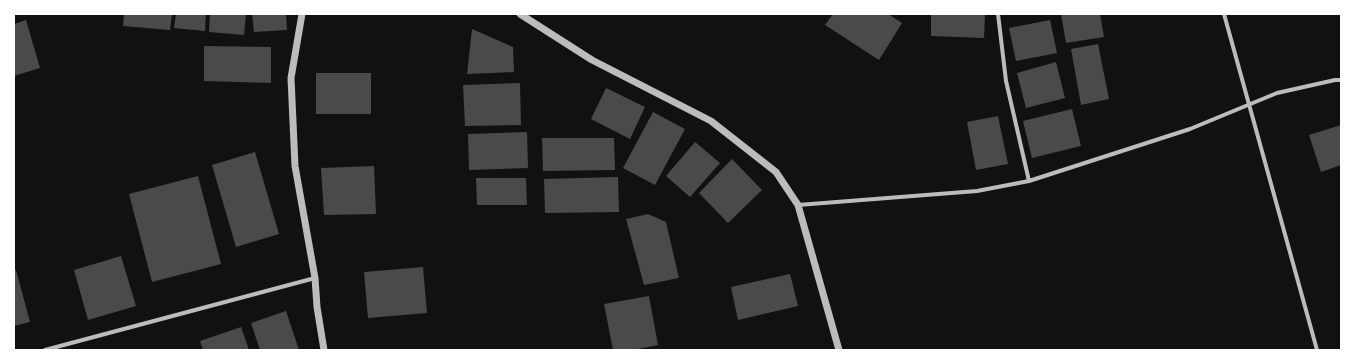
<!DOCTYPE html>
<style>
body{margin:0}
#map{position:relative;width:1355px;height:364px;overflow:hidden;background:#111;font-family:Commissioner,sans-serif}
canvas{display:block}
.frame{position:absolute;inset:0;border:15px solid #fff;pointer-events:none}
</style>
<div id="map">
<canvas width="1355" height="364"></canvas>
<div class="frame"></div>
</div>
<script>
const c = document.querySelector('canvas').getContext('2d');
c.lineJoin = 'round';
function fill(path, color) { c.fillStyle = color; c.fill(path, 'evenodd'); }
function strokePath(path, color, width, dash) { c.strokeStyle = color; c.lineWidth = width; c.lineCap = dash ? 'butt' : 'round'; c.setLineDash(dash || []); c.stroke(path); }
fill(new Path2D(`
 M 124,14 L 172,14 L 170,30 L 123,26 Z
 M 176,14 L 206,14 L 205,31 L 174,28 Z
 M 210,14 L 246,14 L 244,35 L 209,32 Z
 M 252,14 L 286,14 L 287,30 L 254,32 Z
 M 833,14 L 888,14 L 902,23 L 879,60 L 825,25 Z
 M 931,14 L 985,14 L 984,38 L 931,36 Z
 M 1061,14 L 1100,14 L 1104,37 L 1066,43 Z
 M 26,20 L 40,68 L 14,76 L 14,24 Z
 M 1050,20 L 1057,53 L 1016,61 L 1009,28 Z
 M 472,29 L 513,47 L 514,72 L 467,74 Z
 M 1098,44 L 1109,99 L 1081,105 L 1071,49 Z
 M 204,46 L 271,47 L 271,83 L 204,81 Z
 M 1056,62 L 1065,98 L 1026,108 L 1017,73 Z
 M 316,73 L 371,73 L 371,114 L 316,114 Z
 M 520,83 L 521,125 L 465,126 L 463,85 Z
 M 606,88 L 645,107 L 630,139 L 591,119 Z
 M 1072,109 L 1081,146 L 1032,158 L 1023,121 Z
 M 653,112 L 685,129 L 655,185 L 623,168 Z
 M 998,116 L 1008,164 L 976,170 L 967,122 Z
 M 1341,125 L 1341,165 L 1321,172 L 1309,135 Z
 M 527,132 L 528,168 L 469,170 L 468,134 Z
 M 542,138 L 614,138 L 615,170 L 543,171 Z
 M 695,142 L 720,163 L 690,197 L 666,176 Z
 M 255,152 L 279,234 L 236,247 L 212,165 Z
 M 732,159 L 762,190 L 728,223 L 699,193 Z
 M 374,166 L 376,214 L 324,215 L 321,168 Z
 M 198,176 L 221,264 L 152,282 L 129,194 Z
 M 618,177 L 619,212 L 545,213 L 544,179 Z
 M 476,178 L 526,178 L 527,205 L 477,205 Z
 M 648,214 L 666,222 L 679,278 L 644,285 L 626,219 Z
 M 121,256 L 136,306 L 88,320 L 74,270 Z
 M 423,267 L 427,313 L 368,318 L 364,272 Z
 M 14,270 L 16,270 L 30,322 L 14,326 Z
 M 790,274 L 798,306 L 738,320 L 731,287 Z
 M 649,296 L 658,345 L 633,350 L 613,350 L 604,304 Z
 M 286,311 L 299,350 L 260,350 L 251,323 Z
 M 241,327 L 249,350 L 203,350 L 200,341 Z`), '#4a4a4a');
strokePath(new Path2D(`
 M 998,14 L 1006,81 L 1029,181
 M 1224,14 L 1317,350
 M 798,205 L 977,191 L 1029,181 L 1190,129 L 1277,93 L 1335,80 L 1341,80
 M 45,350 L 315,278`), '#bcbcbc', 4);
strokePath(new Path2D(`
 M 302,14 L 291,78 L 295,166 L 315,278 L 317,307 L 324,350
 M 520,14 L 592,60 L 711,121 L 776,172 L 798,205 L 839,350`), '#bcbcbc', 7);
</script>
